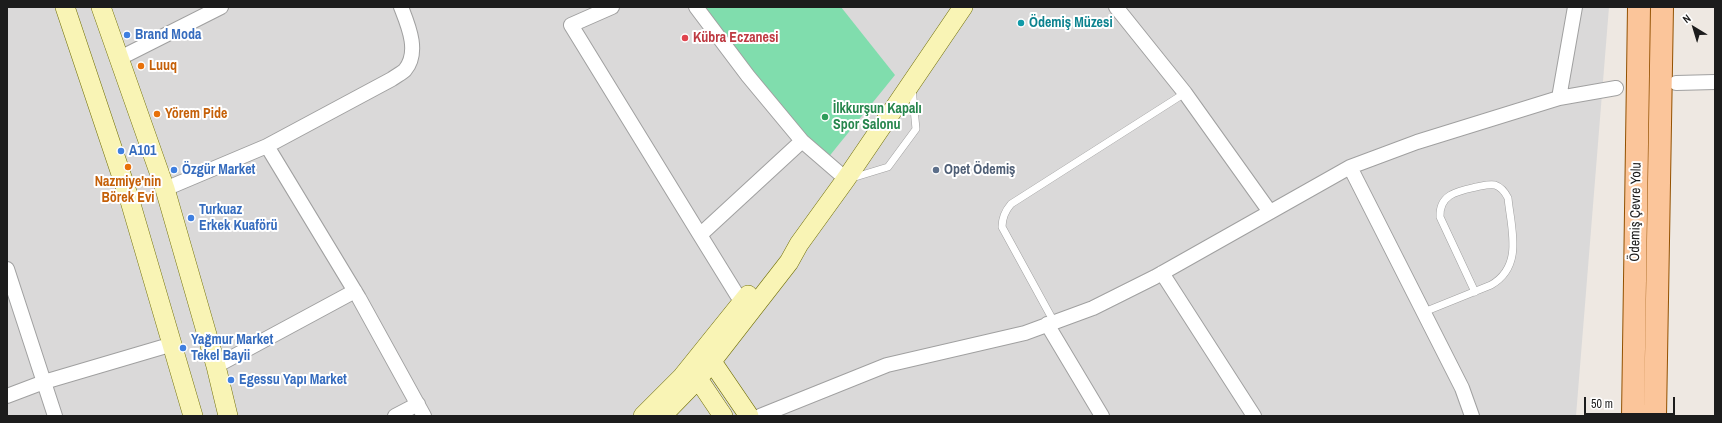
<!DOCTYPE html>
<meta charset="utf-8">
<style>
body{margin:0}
#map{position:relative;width:1722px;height:423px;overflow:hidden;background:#eee8e2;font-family:"Archivo Narrow",sans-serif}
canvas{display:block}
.frame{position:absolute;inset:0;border:8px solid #1c1c1c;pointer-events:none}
.north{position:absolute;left:1674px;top:8px;width:40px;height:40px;-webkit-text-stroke:3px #fff;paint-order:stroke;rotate:322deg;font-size:11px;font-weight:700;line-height:16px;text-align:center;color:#1c1c1c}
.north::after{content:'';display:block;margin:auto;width:14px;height:18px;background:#1c1c1c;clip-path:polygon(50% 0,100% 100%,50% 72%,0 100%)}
.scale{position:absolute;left:1584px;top:397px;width:91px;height:18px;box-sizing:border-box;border:2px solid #1c1c1c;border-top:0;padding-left:5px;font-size:12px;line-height:14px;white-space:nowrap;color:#1c1c1c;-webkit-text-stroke:3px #fff;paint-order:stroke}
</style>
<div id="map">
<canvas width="1722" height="423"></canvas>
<div class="frame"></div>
<div class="north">N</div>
<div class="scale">50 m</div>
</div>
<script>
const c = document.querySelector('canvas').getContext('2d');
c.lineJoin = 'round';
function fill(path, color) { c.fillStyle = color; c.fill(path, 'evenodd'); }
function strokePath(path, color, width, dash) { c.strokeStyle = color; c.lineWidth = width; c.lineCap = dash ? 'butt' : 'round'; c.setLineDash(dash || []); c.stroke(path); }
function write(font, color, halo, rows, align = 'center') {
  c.font = font + ' "Archivo Narrow",sans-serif'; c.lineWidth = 4; c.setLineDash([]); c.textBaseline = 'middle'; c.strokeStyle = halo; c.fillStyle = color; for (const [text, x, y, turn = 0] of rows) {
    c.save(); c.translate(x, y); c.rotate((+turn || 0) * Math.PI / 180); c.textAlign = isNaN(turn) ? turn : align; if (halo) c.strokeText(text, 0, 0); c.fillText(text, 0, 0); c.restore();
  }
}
fill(new Path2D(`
 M 7,7 L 1609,7 L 1576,416 L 7,416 Z`), '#dad9d9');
fill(new Path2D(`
 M 703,7 L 841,7 L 895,75 L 827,159 L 740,63 Z`), '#80ddad');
const lane = new Path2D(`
 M 852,178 L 888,167 L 916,129 L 912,88
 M 1424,312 L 1491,285 C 1524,266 1511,229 1508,198 C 1505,192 1501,187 1495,185 C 1488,184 1482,186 1476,187 C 1458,191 1439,194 1440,217 L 1475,292
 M 1054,322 L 1002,227 C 1002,217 1005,211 1011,204 L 1185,93`);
const street = new Path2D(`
 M 612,7 L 571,25 L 700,235 L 802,141
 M 696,7 L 748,76 L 802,141 L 846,179
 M 1116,7 L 1185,93 L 1270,212
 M 118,59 L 221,7
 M 1676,83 L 1715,82
 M 1559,98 L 1575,7
 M 267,146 L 359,298 L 424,416
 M 1350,167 L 1462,388 L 1472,416
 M 165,189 L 267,146 L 392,79 C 396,76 402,73 405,70 C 420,52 408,25 401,7
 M 700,235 L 742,303
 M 7,269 L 55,416
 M 1162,273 L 1254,416
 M 1047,324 L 1102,416
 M 216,366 L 355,291
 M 7,396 L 44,382 L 173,344
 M 395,416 L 418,404
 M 760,416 L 887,365 L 1025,333 L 1093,308 L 1155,277 L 1350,167 L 1417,142 L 1559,98 L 1616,88`);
const secondary = new Path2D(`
 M 65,7 L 130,201 L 193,416
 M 101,7 L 165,189 L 216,366 L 228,416
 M 706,353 L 749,416
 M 692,370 L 723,416
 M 643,416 L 682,377 L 748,295
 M 662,416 L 698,379 L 789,262 L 799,244 L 846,179 L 963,7`);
const primary = new Path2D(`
 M 1633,416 L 1639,7
 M 1655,416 L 1662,7`);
strokePath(lane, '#a0a0a0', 8);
strokePath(street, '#a0a0a0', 16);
strokePath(secondary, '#717006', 20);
strokePath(primary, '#935101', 24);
strokePath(lane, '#fff', 7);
strokePath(street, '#fff', 14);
strokePath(secondary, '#f9f4b5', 19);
strokePath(primary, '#fbc59a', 22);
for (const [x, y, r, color] of [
 [1021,23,4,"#0f9aa8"],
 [127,35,4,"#3f7fe0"],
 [685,38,4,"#e0444e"],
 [141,66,4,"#e8710a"],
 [157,114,4,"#e8710a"],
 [825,117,4,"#2e9e5b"],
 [121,151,4,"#3f7fe0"],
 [128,167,4,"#e8710a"],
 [174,170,4,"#3f7fe0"],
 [936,170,4,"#5c6f8a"],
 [191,218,4,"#3f7fe0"],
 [183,348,4,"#3f7fe0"],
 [231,380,4,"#3f7fe0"]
]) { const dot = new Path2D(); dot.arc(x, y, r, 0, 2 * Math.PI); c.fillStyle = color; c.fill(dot); strokePath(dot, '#fff', 1.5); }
write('bold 14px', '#0d838f', '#fff', [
 ["Ödemiş Müzesi",1029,23]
], 'left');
write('bold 14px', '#366cbe', '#fff', [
 ["Brand Moda",135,35],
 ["A101",129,151],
 ["Özgür Market",182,170],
 ["Turkuaz",199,210],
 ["Erkek Kuaförü",199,226],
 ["Yağmur Market",191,340],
 ["Tekel Bayii",191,356],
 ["Egessu Yapı Market",239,380]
], 'left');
write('bold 14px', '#be3a42', '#fff', [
 ["Kübra Eczanesi",693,38]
], 'left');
write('bold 14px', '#c56008', '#fff', [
 ["Luuq",149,66],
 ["Yörem Pide",165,114],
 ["Nazmiye'nin",128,182,"center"],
 ["Börek Evi",128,198,"center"]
], 'left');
write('bold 14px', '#27864d', '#fff', [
 ["İlkkurşun Kapalı",833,109],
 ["Spor Salonu",833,125]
], 'left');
write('bold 14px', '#4e5e75', '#fff', [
 ["Opet Ödemiş",944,170]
], 'left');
write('14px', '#1c1c1c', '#fff', [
 ["Ödemiş Çevre Yolu",1636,212,-89]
]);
</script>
